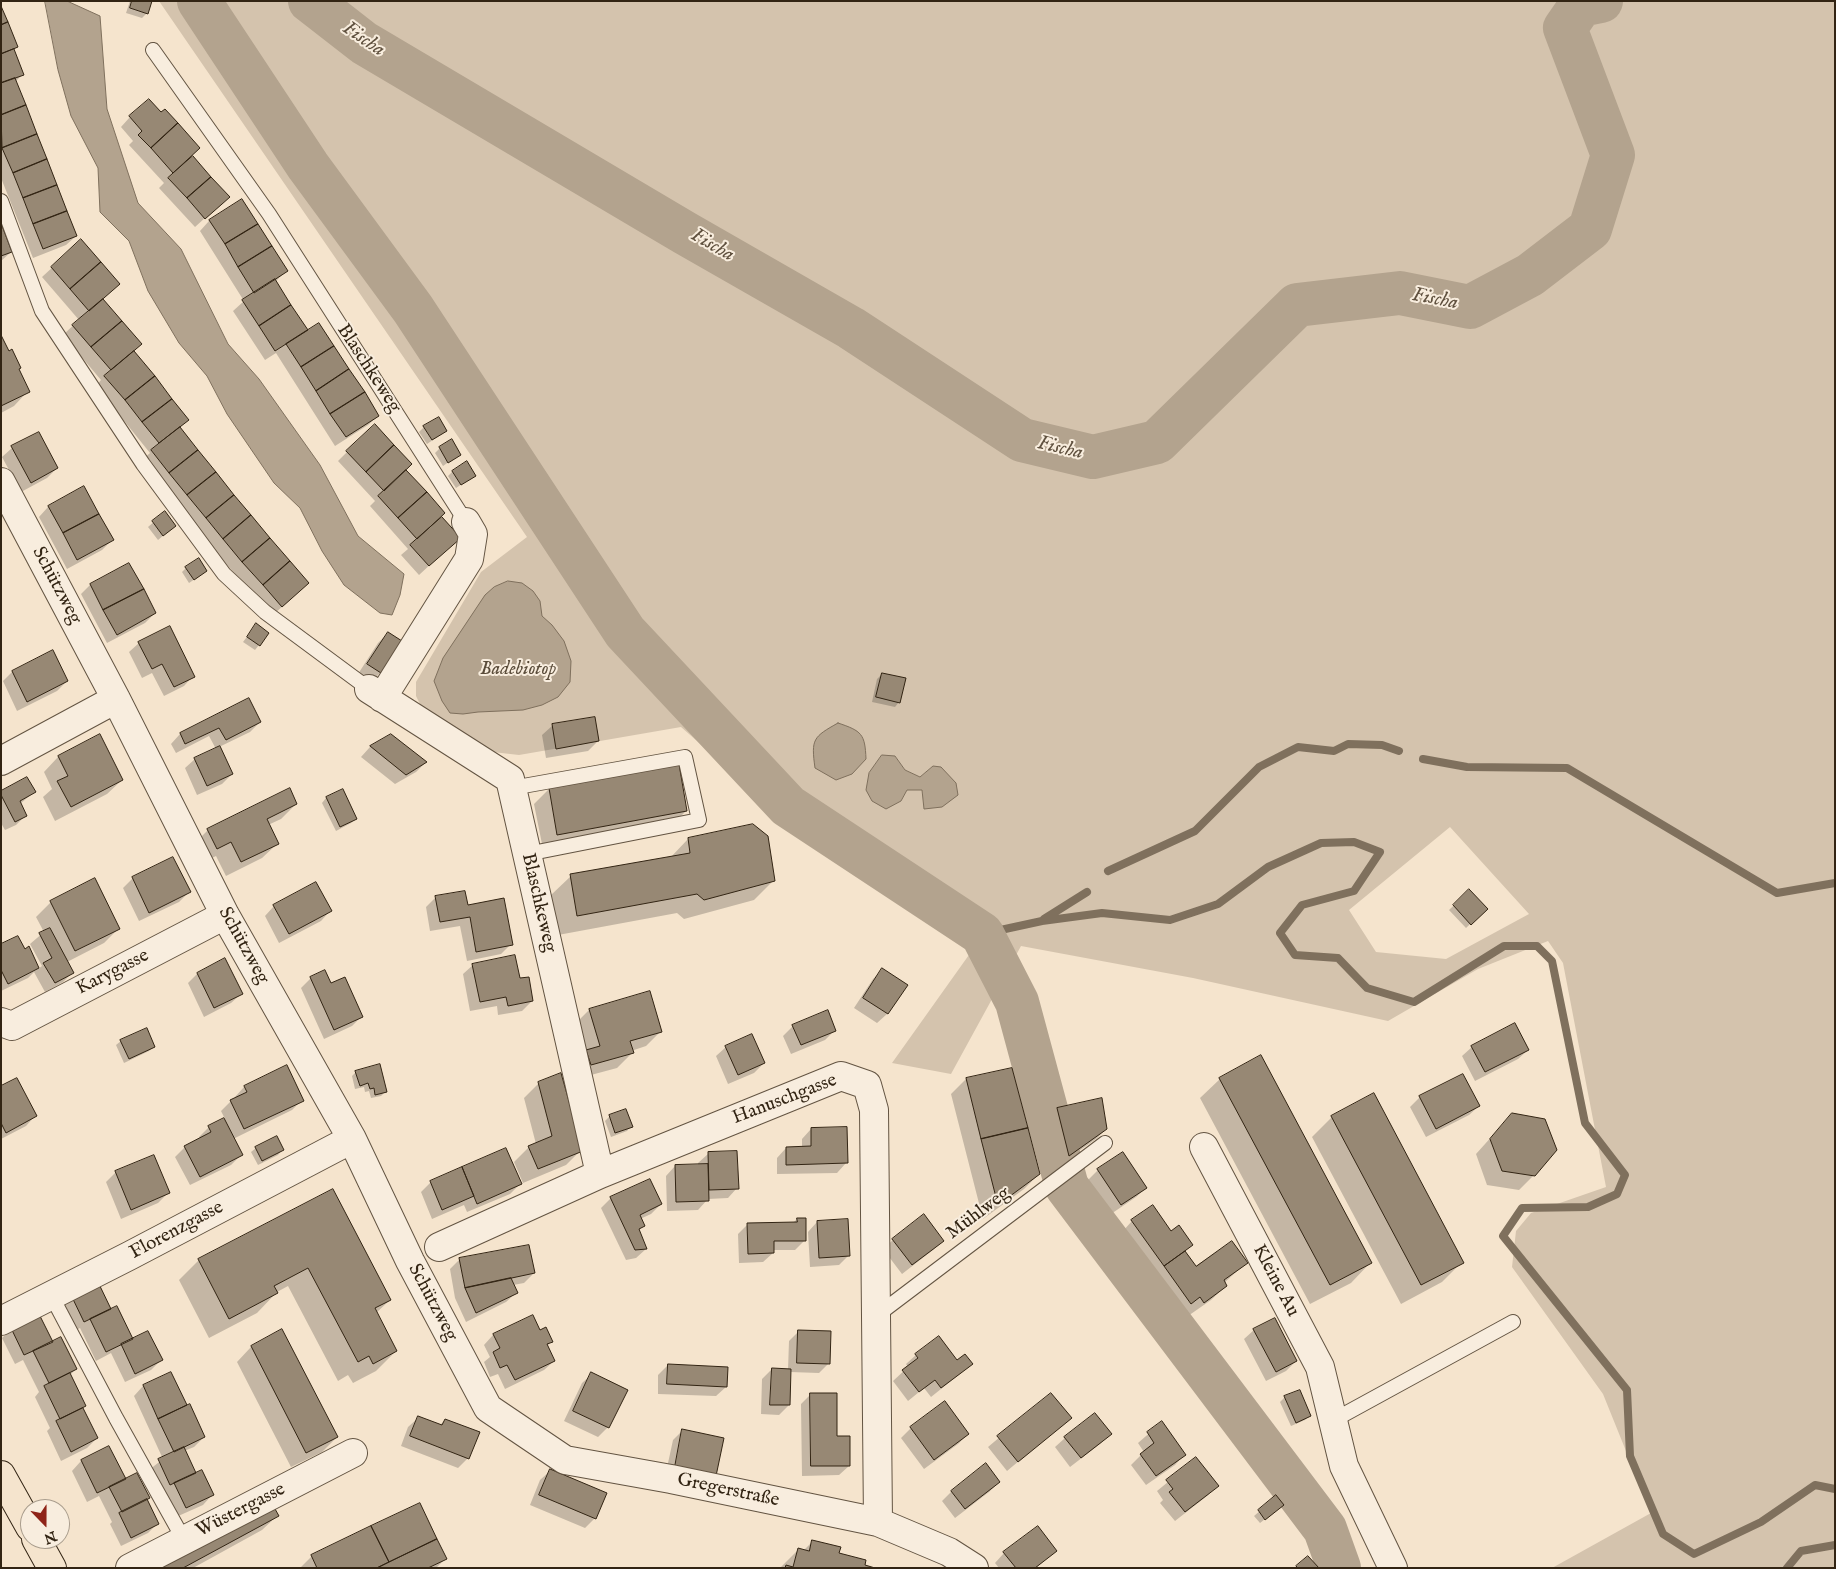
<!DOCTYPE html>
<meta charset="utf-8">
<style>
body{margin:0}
#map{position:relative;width:1836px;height:1569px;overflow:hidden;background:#f5e4cd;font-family:"IM FELL English",serif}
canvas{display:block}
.frame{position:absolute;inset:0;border:2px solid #322413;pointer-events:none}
.north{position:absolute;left:20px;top:1499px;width:50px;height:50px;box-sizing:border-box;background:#f8edde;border:1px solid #a99d8d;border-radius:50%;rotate:158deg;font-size:14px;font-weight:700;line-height:20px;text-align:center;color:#322413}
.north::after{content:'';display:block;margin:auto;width:18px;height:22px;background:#8f2418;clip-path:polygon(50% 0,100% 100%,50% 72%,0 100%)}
</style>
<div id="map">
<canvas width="1836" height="1569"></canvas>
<div class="frame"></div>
<div class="north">N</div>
</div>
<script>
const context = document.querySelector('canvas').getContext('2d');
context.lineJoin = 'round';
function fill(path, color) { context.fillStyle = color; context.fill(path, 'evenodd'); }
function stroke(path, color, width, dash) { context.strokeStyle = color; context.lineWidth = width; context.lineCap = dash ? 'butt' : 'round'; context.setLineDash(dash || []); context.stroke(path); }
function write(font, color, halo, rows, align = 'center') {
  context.font = font + ' "IM FELL English",serif'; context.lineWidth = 4; context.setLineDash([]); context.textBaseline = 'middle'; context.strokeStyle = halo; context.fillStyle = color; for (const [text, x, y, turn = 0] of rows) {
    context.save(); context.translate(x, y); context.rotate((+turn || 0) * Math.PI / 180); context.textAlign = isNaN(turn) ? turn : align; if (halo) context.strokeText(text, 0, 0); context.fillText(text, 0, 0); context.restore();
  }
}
fill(new Path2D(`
 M159,1H1835V1568H1552L1651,1513L1603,1394L1512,1267L1516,1231L1531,1213L1606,1187L1563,963L1548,941L1478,969L1388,1021L1193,978L1021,946L951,1074L892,1063L976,945L769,804L681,727L519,755L484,751L422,708L416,696V682L481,572L527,537ZM895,756L905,770L920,777L933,766L925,808L922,790H907L901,801ZM1450,827L1529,914L1446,959L1376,952L1349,910Z`), '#d4c3ad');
const water = new Path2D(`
 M45,1H67L100,16L107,109L138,203L181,249L228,344L259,379L320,465L358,536L404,574L400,595L392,615L380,613L344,585L322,551L300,508L274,483L227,414L207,376L179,343L148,291L129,241L100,212L98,168L71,116L58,70Z
 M508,581L522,583L533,591L540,601L542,616L552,625L564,641L571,661L570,682L558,697L542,705L523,710L478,712L463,714L450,713L442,701L434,681L443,658L485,595L494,587Z
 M838,723C862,731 865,734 866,759L852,774L836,780L815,768C811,739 813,737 838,723Z
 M882,755L895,756L905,770L920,777L933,766L941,767L956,783L958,795L942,807L924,809L922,790H907L901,801L886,809L872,801L866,790L869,773Z`);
fill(water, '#b3a38e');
stroke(water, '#7f705d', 1);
fill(new Path2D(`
 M130,1H150L146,14L142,18L126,13Z
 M1,9L17,47L13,50L23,74L15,82L76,236L66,245L33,258L1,178Z
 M130,117L191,156L228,197L195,227L159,188L164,183L129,145L133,141L121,127Z
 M241,201L286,271L275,282L307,332L378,416L368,425L335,446L276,353L265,360L233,311L244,301L200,231L209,221Z
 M1,227L11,252L1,261Z
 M81,241L102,299L140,344L133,352L188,420L179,428L298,592L272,616L213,549L142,460L150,453L96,386L101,380L63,335L79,320L42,277Z
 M1,338L28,391L14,406L1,413Z
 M424,427L446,431L427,444L419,432Z
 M38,433L57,468L47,478L21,492L2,457L12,448Z
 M440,448L460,454L443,466L435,453Z
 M347,452L405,470L443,513L440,517L459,538L419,575L401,555L408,549L370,506L375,501L338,461Z
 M453,471L474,476L456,488L448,476Z
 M84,488L112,540L102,550L67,569L39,517L48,507Z
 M164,513L170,530L158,540L148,527Z
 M186,568L201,575L189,583L182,572Z
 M90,585L155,613L145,623L107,643L81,594Z
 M252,630L259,645L255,650L243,642Z
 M388,633L400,641L380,673L371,682L358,674L378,643Z
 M139,643L193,676L184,686L164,696L152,673L142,678L129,652Z
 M52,652L67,681L57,691L17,711L3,681L12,672Z
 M882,674L899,702L895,707L872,702L877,679Z
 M249,700L260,722L250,732L219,747L232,774L222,784L197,795L185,768L195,759L216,749L209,736L176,753L171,744L180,734Z
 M594,718L598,741L588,751L546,758L542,735L552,726Z
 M391,735L426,762L416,772L395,784L361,757L370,747Z
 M99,736L122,780L107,794L55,821L43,797L52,789L44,772L58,757Z
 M549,789L686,811L671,826L543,849L534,804Z
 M342,791L356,819L351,823L336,831L322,803L326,798Z
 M1,792H34L20,804L26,815L16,825L5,830L1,823Z
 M296,804L281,819L268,825L277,844L262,858L226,876L216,856L202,863L193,845L208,830Z
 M688,839L774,880L754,900L684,919L677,913L558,935L551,895L571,876L670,858Z
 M133,878L189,892L179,902L139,921L123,888Z
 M1469,891L1486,909L1466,928L1449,910Z
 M464,892L467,906L511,944L501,954L467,961L460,926L430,931L426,907L435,898Z
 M51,902L119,928L104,943L67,962L73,972L63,982L45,992L34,972L28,978L1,991V945L24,950L28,948L38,969L42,966L30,944L44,932L36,917Z
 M274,906L330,911L321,921L279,943L265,916Z
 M225,960L241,994L231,1003L204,1017L188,983L197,974Z
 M473,965L519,980L532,1001L522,1011L498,1015L497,1006L470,1011L463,974Z
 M883,969L906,985L887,1014L877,1023L854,1008L873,979Z
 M325,972L330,984L362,1016L352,1026L324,1039L301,988L310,979Z
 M589,1010L661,1031L646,1046L631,1051L632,1053L617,1068L576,1079L574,1025Z
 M793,1026L835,1030L825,1040L791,1054L783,1036Z
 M121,1041L154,1047L149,1051L124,1063L116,1045Z
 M726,1047L764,1063L754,1073L728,1084L716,1056Z
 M1472,1047L1528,1050L1518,1059L1475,1081L1462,1056Z
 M287,1067L302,1100L292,1110L233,1139L241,1155L231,1165L190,1185L175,1157L185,1147L200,1139L199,1137L209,1127L225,1119L221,1111L231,1101L235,1099V1097L244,1087Z
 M1011,1070L1039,1174L1024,1189L983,1219L951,1094L966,1079Z
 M356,1072L386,1091L381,1096L371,1098L369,1091L365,1092L364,1087L355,1089L352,1076Z
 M1220,1079L1370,1263L1351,1283L1310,1304L1200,1098Z
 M539,1083L581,1150L566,1165L523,1183L514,1162L529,1147L536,1144L524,1098Z
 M1,1088L35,1116L26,1126L1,1139Z
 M1420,1097L1479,1106L1469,1115L1426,1137L1410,1107Z
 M1057,1109L1106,1129L1096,1139L1060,1164L1048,1119Z
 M625,1111L631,1126L627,1131L611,1137L605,1121L609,1117Z
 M1512,1114L1534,1175L1519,1190L1487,1185L1476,1154Z
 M1332,1117L1462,1262L1442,1282L1401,1304L1312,1137Z
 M811,1129L846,1163L837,1173L777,1174V1158L786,1148H802V1139Z
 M256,1148L282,1150L278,1155L258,1165L251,1152Z
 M1123,1153L1146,1188L1136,1197L1111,1214L1088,1180L1098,1170Z
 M708,1154L737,1188L728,1198L708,1199L698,1210L667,1211L666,1176L675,1166L698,1165V1163Z
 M153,1157L168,1193L158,1203L121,1219L106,1182L116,1172Z
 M431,1182L520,1184L510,1194L467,1212L464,1205L432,1219L421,1192Z
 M332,1190L390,1300L376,1313L396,1351L376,1371L353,1383L348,1375L338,1381L288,1286L277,1292L257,1313L209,1338L179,1280L199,1260Z
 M611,1198L661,1204L651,1214L640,1219L643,1226L638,1231L646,1249L636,1258L626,1260L601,1208Z
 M797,1219L805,1240L795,1250H773V1253L763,1262L739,1263L738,1234L748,1224L793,1223Z
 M1132,1221L1171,1233L1192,1245L1184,1252L1195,1268L1246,1263L1224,1283L1226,1286L1211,1300L1188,1316L1185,1311L1175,1318L1150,1282L1158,1273L1153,1275L1123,1231Z
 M817,1222L849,1255L839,1265L810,1267L808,1232Z
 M893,1240L943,1241L933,1250L902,1274L883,1249Z
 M460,1259L534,1273L524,1283L513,1285L516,1293L506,1302L466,1322L455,1298L450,1269Z
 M72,1297L111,1311L132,1341L161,1360L151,1370L125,1382L111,1353L96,1361L80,1328L74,1331L62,1306Z
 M533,1316L540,1331L551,1342L547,1346L554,1361L544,1370L505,1389L498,1374L490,1377L484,1362L490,1357L484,1345L493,1335Z
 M12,1329L52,1343L76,1369L70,1375L85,1406L82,1408L97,1438L87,1448L61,1461L47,1431L50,1428L35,1397L39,1392L23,1360L15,1364L2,1338Z
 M1254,1330L1296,1361L1286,1371L1266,1381L1244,1339Z
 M282,1331L337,1437L322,1452L291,1467L237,1362L251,1347Z
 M799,1331L829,1363L819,1373L790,1372L789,1405L779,1415L761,1414L762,1379L772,1369L788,1370L789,1341Z
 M916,1355L957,1362L971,1364L961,1373L931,1397L924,1388L908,1401L893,1381L908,1367L906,1364Z
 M668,1365L726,1387L716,1396L658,1394V1375Z
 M171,1374L186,1407L204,1437L194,1447L184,1451L195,1475L212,1495L203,1505L176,1517L149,1470L163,1459L134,1396L143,1386Z
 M592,1374L608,1427L598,1437L564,1421L582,1383Z
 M811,1394L836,1437L849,1466L839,1475L802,1476L801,1404Z
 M1051,1394L1070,1418L1007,1471L988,1447Z
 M1285,1397L1310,1415L1305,1420L1291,1426L1280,1402Z
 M944,1403L968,1434L958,1444L924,1469L901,1438L911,1428Z
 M418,1418L439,1426L445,1420L468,1458L458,1468L401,1446L408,1427Z
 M1161,1423L1184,1455L1175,1465L1146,1485L1131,1465L1144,1452L1138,1443Z
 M683,1430L723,1439L665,1477L673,1440Z
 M1110,1434L1100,1444L1070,1467L1055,1447L1065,1438Z
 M109,1448L125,1481L146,1500L158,1523L148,1533L121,1546L110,1524L112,1522L99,1496L87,1502L72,1471L81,1461Z
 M1196,1459L1217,1486L1207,1496L1175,1521L1160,1503L1163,1500L1157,1491Z
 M550,1471L595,1518L585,1528L530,1505L540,1480Z
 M999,1482L989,1492L955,1518L942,1501L951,1492Z
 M1276,1497L1278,1509L1260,1523L1254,1516Z
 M419,1504L445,1559L436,1568H300L312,1556Z
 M277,1516L262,1530L193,1568H147Z
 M812,1542L863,1566L869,1568H780L798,1550L803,1551Z
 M1056,1550L1036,1568H999L995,1563L1004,1553Z`), '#0003');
stroke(new Path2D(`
 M1423,759L1467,767L1567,768L1777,893L1835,883
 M1108,871L1195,831L1259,767L1298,747L1334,751L1348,744L1382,745L1399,751
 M1044,919L1087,892
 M982,934L1042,921L1102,913L1170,920L1218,904L1268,867L1321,843L1354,842L1380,852L1354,891L1302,905L1280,933L1295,955L1338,958L1367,988L1414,1002L1504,946H1537L1552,961L1585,1123L1625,1175L1617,1194L1588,1207L1522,1208L1503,1236L1627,1390L1630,1456L1663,1534L1694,1554L1761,1522L1815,1485L1835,1489
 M1787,1568L1801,1551L1835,1545`), '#7f705d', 8);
stroke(new Path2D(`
 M199,1L308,166L413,309L625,632L788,806L982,934L1017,1002L1067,1187L1325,1529L1339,1568
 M310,1L364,43L685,233L851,328L1022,440L1093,457L1157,442L1297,305L1400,293L1470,307L1530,275L1590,229L1613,155L1565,28L1581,5L1601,1`), '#b3a38e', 44);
const building = new Path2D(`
 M132,1H152L148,14L130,8Z
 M1,6L8,22L1,25Z
 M8,22L18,47L1,54V25Z
 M14,49L24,75L1,83V54Z
 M15,78L26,105L1,115V83Z
 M149,99L161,112L165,109L178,123L151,148L138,135L142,131L129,116Z
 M26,105L37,134L2,148L1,115Z
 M178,123L200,148L173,173L151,148Z
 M37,134L47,159L13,173L2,148Z
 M193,156L211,177L187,198L168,178Z
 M47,159L57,185L23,198L13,173Z
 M211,177L230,197L205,219L187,198Z
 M57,185L67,211L33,224L23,198Z
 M242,199L258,224L225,244L209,220Z
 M67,211L77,236L43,249L33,224Z
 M1,223L12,252L1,256Z
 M258,224L272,246L238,267L225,244Z
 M81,239L101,262L70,289L51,267Z
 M272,246L288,271L254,293L238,267Z
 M101,262L120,284L89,311L70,289Z
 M275,279L291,305L259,326L242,300Z
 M103,299L122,321L91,347L72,325Z
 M291,305L308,330L275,351L259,326Z
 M122,321L142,344L111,370L91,347Z
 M319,323L334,346L301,367L286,344Z
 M1,335L9,351L12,349L21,368L19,369L30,392L1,406Z
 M334,346L349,369L316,391L301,367Z
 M134,351L155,376L125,400L104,376Z
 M349,369L365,392L330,414L316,391Z
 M155,376L172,399L142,422L125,400Z
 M365,392L379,416L346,437L330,414Z
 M172,399L189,420L159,443L142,422Z
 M439,417L447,431L432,440L423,426Z
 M375,424L394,445L366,472L346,451Z
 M180,427L198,450L169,473L151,450Z
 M39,432L58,468L31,483L11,446Z
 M452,439L461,455L448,463L439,447Z
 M394,445L412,464L384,491L366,472Z
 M198,450L216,472L187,495L169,473Z
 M467,461L476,476L461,485L452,471Z
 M406,470L427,492L398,518L378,496Z
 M216,472L234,495L206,518L187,495Z
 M84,486L99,514L63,533L48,506Z
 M427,492L445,513L417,539L398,518Z
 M234,495L251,515L223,539L206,518Z
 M165,511L176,526L163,536L152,521Z
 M99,514L114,540L77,560L63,533Z
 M251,515L270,538L242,562L223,539Z
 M442,517L461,538L429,566L410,545Z
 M270,538L290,561L263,585L242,562Z
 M199,558L207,571L194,580L185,567Z
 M290,561L309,583L282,607L263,585Z
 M129,563L144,589L103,610L90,584Z
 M144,589L156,613L117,635L103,610Z
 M256,623L269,633L260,646L247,637Z
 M170,626L195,677L174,687L162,664L152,669L138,642Z
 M388,632L402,641L381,673L367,664Z
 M53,650L68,681L27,702L12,671Z
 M882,673L906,678L900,703L876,697Z
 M249,698L261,722L226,740L219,728L185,744L180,733Z
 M595,717L599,741L556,749L552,724Z
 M100,734L123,780L71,807L57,781L68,776L58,756Z
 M391,734L427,762L406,775L370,746Z
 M220,746L233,774L207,786L194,758Z
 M679,764L687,811L557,835L549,788Z
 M27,777L36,792L20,801L27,816L15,822L1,795V791Z
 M290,788L297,804L267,819L279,844L241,862L231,842L217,849L207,829Z
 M343,789L357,819L340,827L326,797Z
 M753,824L768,836L775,881L704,900L697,894L577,916L570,874L690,853L688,838Z
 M173,857L191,892L149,913L132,877Z
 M95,878L120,929L75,951L50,901Z
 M316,882L332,911L289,934L273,905Z
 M1469,889L1488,909L1471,925L1453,905Z
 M465,891L468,905L504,898L513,945L476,952L470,917L440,922L435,896Z
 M50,928L74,973L55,983L43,963L52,958L39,933Z
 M18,936L25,949L29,946L39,968L8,984L1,970V944Z
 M515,955L520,978L529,977L533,1001L508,1006L506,997L480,1002L472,964Z
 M225,958L243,994L214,1008L197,973Z
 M882,968L908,985L888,1014L863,998Z
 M325,970L331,983L345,977L363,1017L334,1030L310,977Z
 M650,991L662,1032L630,1041L634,1053L591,1065L586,1050L600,1046L589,1009Z
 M828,1010L836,1031L801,1045L792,1025Z
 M1515,1023L1529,1050L1485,1072L1471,1046Z
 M147,1028L155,1047L129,1059L120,1040Z
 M752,1034L765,1063L738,1075L725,1046Z
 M1261,1055L1372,1263L1330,1285L1219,1078Z
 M380,1064L387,1092L375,1095L374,1088L370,1089L368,1083L360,1086L355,1071Z
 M287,1065L304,1101L244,1129L230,1100L247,1092L244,1086Z
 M1012,1068L1028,1128L981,1139L966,1078Z
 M561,1073L583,1151L538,1169L528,1146L552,1136L538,1082Z
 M1463,1074L1480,1106L1436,1129L1419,1096Z
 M17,1078L37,1116L6,1133L1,1123V1086Z
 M1374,1093L1464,1263L1421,1285L1331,1116Z
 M1102,1098L1107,1129L1069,1156L1057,1108Z
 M626,1109L633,1127L615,1133L609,1115Z
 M1512,1113L1545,1119L1557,1150L1535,1176L1502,1171L1490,1139Z
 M224,1118L243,1155L200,1177L184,1146L211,1132L208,1126Z
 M847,1127L848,1163L786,1165V1147L811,1146V1128Z
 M1028,1128L1040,1174L998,1205L981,1139Z
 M277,1136L284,1150L262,1161L255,1147Z
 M506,1148L522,1184L477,1204L462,1167Z
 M737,1151L739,1189L709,1190L708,1152Z
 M1123,1152L1147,1188L1121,1205L1097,1169Z
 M154,1155L170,1193L131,1210L115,1171Z
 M708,1164L709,1201L676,1202L675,1165Z
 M462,1167L474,1196L442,1210L430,1181Z
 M650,1179L662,1204L640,1215L645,1226L639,1229L647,1249L635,1250L610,1197Z
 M333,1189L391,1300L375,1308L397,1351L373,1364L369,1356L358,1362L308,1268L274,1286L278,1293L229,1319L198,1259Z
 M1153,1205L1171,1231L1179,1225L1193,1245L1164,1266L1131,1220Z
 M924,1214L944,1241L912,1265L892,1239Z
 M797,1218H806V1241H774V1253L748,1254L747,1223L797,1222Z
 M848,1219L850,1256L819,1258L817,1221Z
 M1232,1241L1248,1263L1224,1280L1227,1286L1204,1303L1200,1297L1191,1304L1164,1266L1185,1251L1196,1266Z
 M529,1245L535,1273L465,1288L459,1258Z
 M511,1278L518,1293L476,1313L465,1288Z
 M98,1282L111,1309L84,1322L71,1295Z
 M117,1306L133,1339L106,1352L90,1319Z
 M39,1314L53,1342L24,1355L11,1328Z
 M533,1315L540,1330L546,1327L553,1342L547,1344L555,1361L515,1380L507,1365L500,1368L493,1352L500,1348L493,1334Z
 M1275,1318L1297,1361L1276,1372L1253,1329Z
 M282,1329L338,1437L306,1453L251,1346Z
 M798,1330L831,1331L830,1364L797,1363Z
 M148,1331L163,1360L135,1374L121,1344Z
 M939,1336L957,1360L965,1354L973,1364L941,1388L935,1380L919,1392L902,1370L918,1358L915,1354Z
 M61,1337L77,1369L49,1383L33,1351Z
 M668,1364L728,1367L727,1387L667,1384Z
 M772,1368L791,1369L790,1405H770Z
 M171,1372L187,1405L158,1419L143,1385Z
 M591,1372L628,1390L609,1428L573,1411Z
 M70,1373L86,1406L60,1419L44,1386Z
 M1300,1390L1311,1416L1296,1423L1284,1396Z
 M810,1393H837V1436H850V1466H811Z
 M1051,1393L1072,1418L1018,1462L997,1436Z
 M945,1401L969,1434L934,1460L910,1427Z
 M190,1404L205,1437L174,1452L158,1419Z
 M83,1408L98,1438L71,1452L56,1421Z
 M1095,1413L1112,1434L1081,1458L1064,1437Z
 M418,1416L442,1425L445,1419L480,1432L469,1459L410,1436Z
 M1162,1421L1186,1455L1156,1476L1140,1454L1154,1443L1147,1432Z
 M682,1429L724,1438L716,1476L675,1467Z
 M109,1446L126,1479L97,1493L81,1460Z
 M184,1447L196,1473L170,1485L158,1459Z
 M1196,1457L1219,1486L1185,1512L1169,1492L1173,1489L1166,1480Z
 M986,1463L1000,1482L965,1509L951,1491Z
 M550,1469L607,1493L596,1519L539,1495Z
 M202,1470L214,1495L186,1508L174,1483Z
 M137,1473L150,1498L122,1512L109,1487Z
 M1276,1495L1284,1505L1265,1520L1258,1510Z
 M147,1499L159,1524L131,1538L119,1513Z
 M270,1500L279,1516L183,1568H145Z
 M420,1503L437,1539L389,1562L371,1526Z
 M371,1526L389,1562L377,1568H317L311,1555Z
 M1038,1526L1057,1551L1035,1568H1016L1003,1552Z
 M437,1539L447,1559L428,1568H377Z
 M812,1540L841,1547L839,1553L866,1560L865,1565L875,1568H785L786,1565L793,1567L798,1548L809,1551Z
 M1308,1556L1319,1568H1298L1296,1566Z`);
fill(building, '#978874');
stroke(building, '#322413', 1);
const service = new Path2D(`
 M153,50L269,214L466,522
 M1,201L42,311L143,464L224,574L265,612L369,689
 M512,788L685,757L699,820L527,854
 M51,1295L116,1418L184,1540
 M876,1316L1105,1143
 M1332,1421L1513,1322`);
const minor = new Path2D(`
 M1,482L116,699L225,915L352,1139L410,1261L488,1408L565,1460L671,1479L878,1522L949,1552L974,1568
 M369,689L510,779L600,1174
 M382,698L469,559L473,534L466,522
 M1,761L116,699
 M1,1022L12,1026L225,915
 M1204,1147L1320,1367L1344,1466L1393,1568
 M439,1247L600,1174L841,1076L867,1085L874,1110L878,1522
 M1,1321L129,1256L352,1139
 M130,1568L353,1453`);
const primary = new Path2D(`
 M1,1475L30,1527
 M36,1539L52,1568`);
stroke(service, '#635442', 16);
stroke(minor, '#635442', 30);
stroke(primary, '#322413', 30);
stroke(service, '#f8edde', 14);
stroke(minor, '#f8edde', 28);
stroke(primary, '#f5e4cd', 28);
write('19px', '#322413', '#f8edde', [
 ["Blaschkeweg",368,369,57],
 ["Schützweg",56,586,62],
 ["Blaschkeweg",538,903,77],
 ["Schützweg",243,946,61],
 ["Karygasse",113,973,-27],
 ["Hanuschgasse",785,1100,-21],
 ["Mühlweg",979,1214,-37],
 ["Florenzgasse",177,1231,-28],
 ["Kleine Au",1275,1281,62],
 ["Schützweg",432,1303,62],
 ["Gregerstraße",728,1491,12],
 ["Wüstergasse",241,1511,-27]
]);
write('italic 19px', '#5a4c3a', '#f8edde', [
 ["Badebiotop",518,670]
]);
write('italic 20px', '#5f503e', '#f8edde', [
 ["Fischa",363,40,34],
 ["Fischa",712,246,30],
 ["Fischa",1435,300,11],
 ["Fischa",1060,449,13]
]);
</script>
